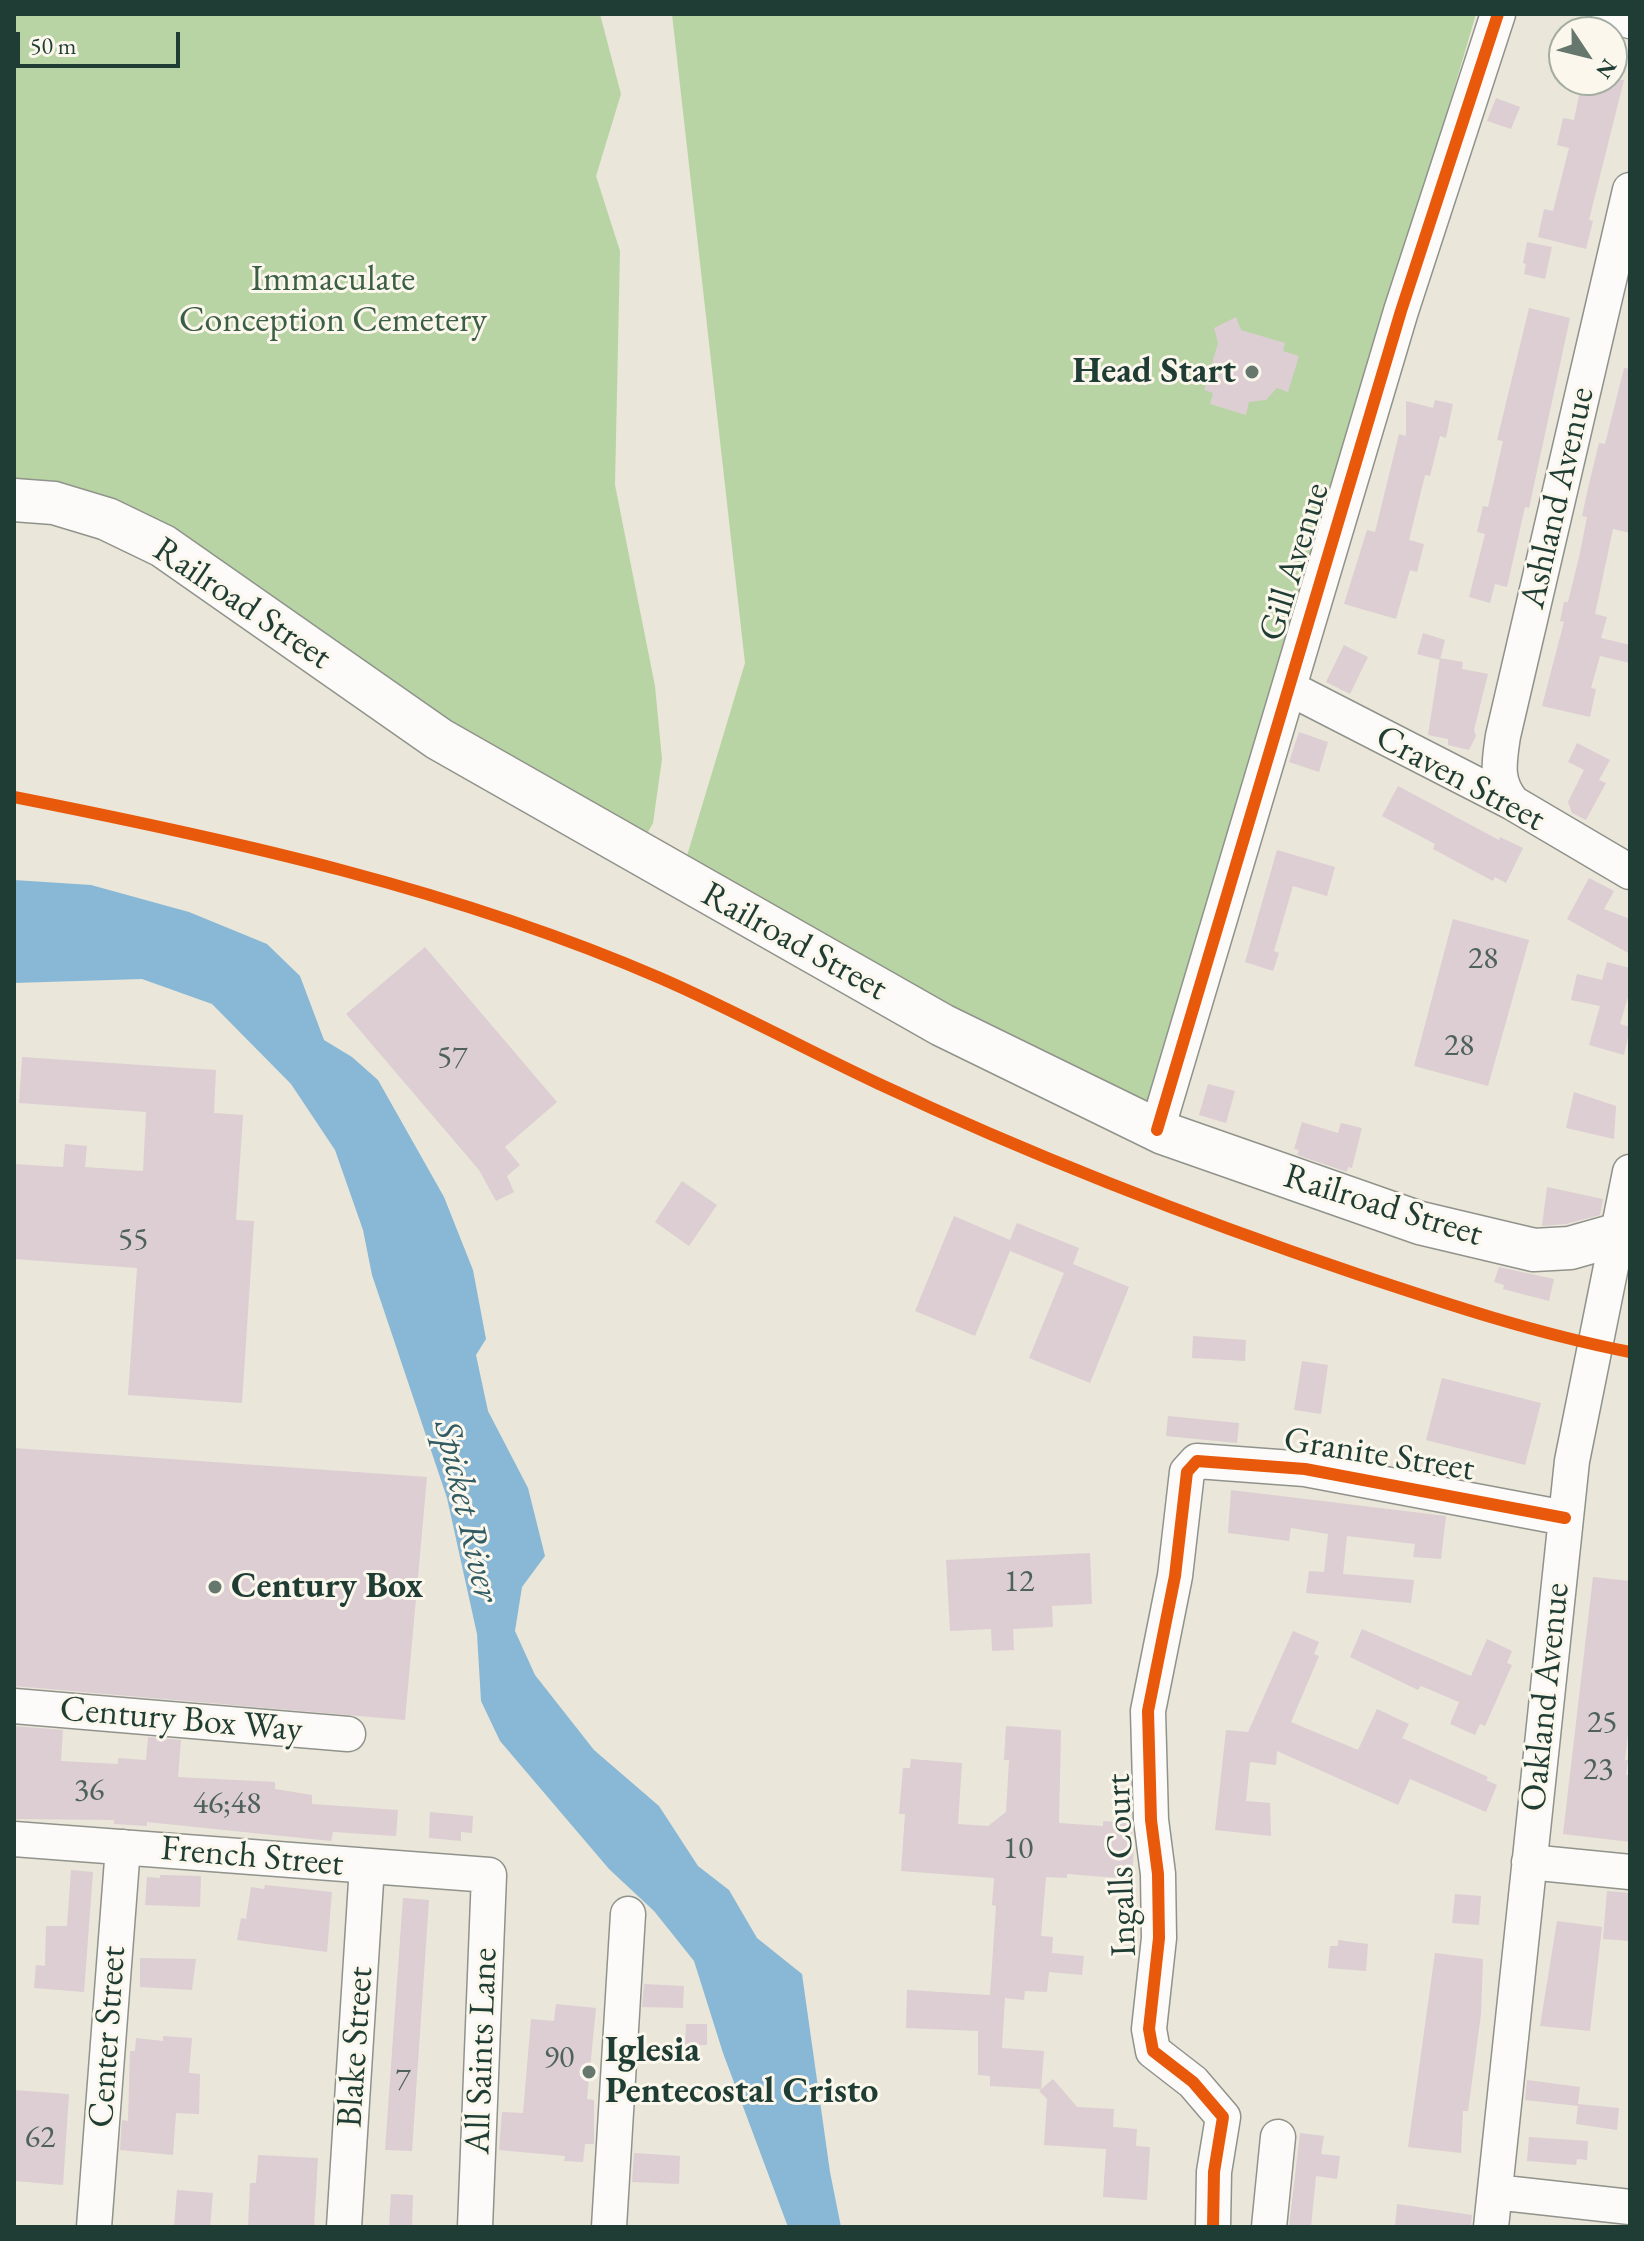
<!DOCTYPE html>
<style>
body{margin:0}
#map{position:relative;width:1644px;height:2241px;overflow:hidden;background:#eae6d9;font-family:"EB Garamond",serif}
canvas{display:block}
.frame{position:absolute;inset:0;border:16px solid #1f3d34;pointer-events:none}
.north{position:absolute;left:1548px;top:16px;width:80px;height:80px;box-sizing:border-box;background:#fbf7ec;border:2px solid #a3ada2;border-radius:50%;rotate:125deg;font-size:22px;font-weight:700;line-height:32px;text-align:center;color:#1f3d34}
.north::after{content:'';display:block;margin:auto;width:28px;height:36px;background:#66786e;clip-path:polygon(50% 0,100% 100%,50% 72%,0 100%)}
.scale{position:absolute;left:16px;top:32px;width:164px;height:36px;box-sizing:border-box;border:4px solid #1f3d34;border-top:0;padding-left:10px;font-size:24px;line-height:28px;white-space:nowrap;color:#1f3d34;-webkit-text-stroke:6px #fbf7ec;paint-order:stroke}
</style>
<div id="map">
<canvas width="1644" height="2241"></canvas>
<div class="frame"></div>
<div class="north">N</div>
<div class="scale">50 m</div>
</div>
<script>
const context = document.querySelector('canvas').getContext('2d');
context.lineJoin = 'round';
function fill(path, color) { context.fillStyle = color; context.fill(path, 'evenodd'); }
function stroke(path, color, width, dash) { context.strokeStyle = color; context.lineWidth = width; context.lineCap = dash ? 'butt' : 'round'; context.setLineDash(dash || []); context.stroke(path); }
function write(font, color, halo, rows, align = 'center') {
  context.font = font + ' "EB Garamond",serif'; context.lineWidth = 6; context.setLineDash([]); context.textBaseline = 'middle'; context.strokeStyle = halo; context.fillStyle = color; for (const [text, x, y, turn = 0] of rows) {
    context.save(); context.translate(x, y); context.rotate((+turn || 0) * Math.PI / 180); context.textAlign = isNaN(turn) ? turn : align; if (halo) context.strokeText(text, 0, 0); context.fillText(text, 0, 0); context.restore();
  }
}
fill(new Path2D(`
 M14,14H600L621,94L596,176L620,251L615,485L655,686L662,759L653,823L642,843L434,722L138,514L14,487Z
 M672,14H1476L1153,1111L970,1023L686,859L745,663Z`), '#b8d4a4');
fill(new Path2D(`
 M14,880L91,885L189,912L267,944L300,976L324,1040L352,1057L378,1080L444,1197L473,1270L486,1339L476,1355L488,1411L528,1488L545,1556L522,1587L515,1631L535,1675L594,1750L659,1806L698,1866L729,1890L757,1938L802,1974L830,2172L841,2227H788L723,2053L694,1961L654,1911L609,1869L500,1741L481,1701L477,1634L447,1498L372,1275L363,1230L335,1150L291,1084L212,1004L142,979L14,983Z`), '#88b8d6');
fill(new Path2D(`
 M1582,80H1624L1589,220L1593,221L1586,249L1538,237L1544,209L1553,211L1569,148L1557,145L1563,118L1574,120Z
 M1496,98L1520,107L1511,129L1487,121Z
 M1527,242L1552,247L1545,279L1524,274L1526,264L1523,263Z
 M1529,308L1570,318L1529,508L1525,507L1507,587L1495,584L1490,603L1469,597L1485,534L1477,532L1483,506L1488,507L1503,441L1497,440Z
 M1236,317L1241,330L1285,343L1283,351L1299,356L1288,392L1277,388L1266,400L1249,402L1246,415L1210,404L1213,393L1204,390L1218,343L1214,328Z
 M1624,368L1630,369V533L1613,529L1595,614L1607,617L1601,638L1630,645V663L1600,656L1591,688L1596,689L1590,717L1542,706L1564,622L1560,621L1564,602H1568L1580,553L1587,517L1582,516L1588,488L1599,443L1605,444Z
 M1435,400L1453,404L1446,438L1440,436L1430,476L1425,475L1409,540L1424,544L1417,572L1410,570L1396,619L1344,604L1367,530L1375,532L1399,434L1406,436V401L1433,408Z
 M1423,633L1445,640L1440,660L1417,654Z
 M1344,645L1368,657L1350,694L1326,682Z
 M1440,658L1463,662L1462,669L1488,674L1474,730L1476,736L1469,750L1448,745V739L1428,735Z
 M1299,732L1328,742L1319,772L1289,762Z
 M1577,743L1610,760L1599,780L1606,783L1586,820L1572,813L1568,802L1584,770L1568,762Z
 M1398,786L1499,840L1500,837L1523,848L1506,883L1495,877L1493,881L1433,849L1435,844L1382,816Z
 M1277,850L1335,867L1327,896L1293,886L1274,951L1279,953L1273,971L1245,962Z
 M1589,878L1614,891L1604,909L1630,919V954L1567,919Z
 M1453,919L1529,940L1488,1086L1414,1066Z
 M425,947L557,1102L505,1147L520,1165L507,1176L514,1192L496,1201L479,1170L346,1014Z
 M1607,962L1630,968V990L1620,1024L1630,1027L1624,1055L1589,1045L1600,1006L1571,1000L1577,974L1602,980Z
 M22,1057L216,1070L214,1113L243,1115L236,1220L254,1221L242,1403L128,1395L137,1268L14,1259V1164L63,1167L65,1144L87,1146L85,1167L143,1171L146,1112L19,1103Z
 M1208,1084L1235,1091L1226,1123L1199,1115Z
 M1574,1092L1616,1106L1614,1139L1566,1128Z
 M1302,1122L1338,1133L1341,1123L1362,1128L1352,1168L1348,1167L1347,1172L1297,1155L1299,1150L1294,1149Z
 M682,1181L717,1205L689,1246L655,1222Z
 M1547,1187L1603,1199L1600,1215L1566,1224L1542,1226Z
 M954,1216L1010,1240L1017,1223L1079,1248L1073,1264L1129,1287L1090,1383L1029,1358L1064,1273L1010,1251L975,1336L915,1311Z
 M1499,1267L1554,1279L1549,1301L1503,1289L1504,1285L1494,1282Z
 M1193,1336L1246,1340L1245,1361L1192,1358Z
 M1302,1361L1328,1365L1321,1414L1294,1410Z
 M1442,1378L1541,1403L1525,1465L1426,1440Z
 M1168,1416L1239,1423L1237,1443L1166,1436Z
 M14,1448L427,1477L405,1720L14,1686Z
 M1231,1490L1446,1516L1441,1559L1413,1557L1415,1544L1347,1536L1343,1574L1414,1580L1411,1603L1306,1593L1309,1571L1324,1572L1328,1534L1291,1528L1289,1541L1228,1533Z
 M1090,1553L1092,1604L1052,1606L1053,1627L1013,1629L1014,1650L992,1651L991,1629L950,1631L946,1560Z
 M1593,1577L1630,1581V1717L1625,1760H1628L1626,1775H1630V1842L1563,1834Z
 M1362,1629L1471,1676L1487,1639L1512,1651L1507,1663L1512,1665L1485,1726L1480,1724L1475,1735L1450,1724L1459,1702L1421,1686L1418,1690L1350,1657Z
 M1293,1631L1319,1642L1314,1654L1319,1656L1291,1722L1358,1750L1377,1709L1409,1724L1402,1738L1488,1777L1486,1780L1497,1785L1486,1812L1410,1779L1398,1805L1277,1751L1276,1765L1250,1762L1246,1801L1270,1803L1271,1836L1215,1830L1226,1730L1248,1732Z
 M14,1726L63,1730L61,1761L118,1764V1758L146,1760L148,1737L181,1740L178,1777L275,1782V1789L312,1795V1804L398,1810L396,1836L333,1832L331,1841L147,1822V1826L114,1824V1820L14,1819Z
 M1006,1726L1061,1730L1059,1823L1103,1826V1821L1131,1823L1134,1846L1132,1879L1067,1874V1878L1046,1877L1041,1936L1053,1937L1052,1953L1084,1956L1082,1975L1049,1972L1047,1992L1025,1991L1024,2000L1005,1998L1002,2048L1044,2051L1041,2089L990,2086V2076L978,2075V2031L906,2028L907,1990L990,1995L996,1906L992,1905L994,1878L901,1871L905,1814H899L903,1768H910L911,1759L962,1763L958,1824L988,1826L1006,1812L1009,1760H1004Z
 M430,1812L473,1816L472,1833L461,1832V1841L429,1838Z
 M71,1870L93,1872L84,1992L34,1988L36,1965L45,1966L46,1926H67Z
 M160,1875L201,1876L200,1907L145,1905L147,1877L160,1878Z
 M265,1885L332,1892L327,1952L237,1940L241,1918L246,1919L251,1887L264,1889Z
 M1607,1891L1630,1893V1941L1603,1939Z
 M1455,1894L1481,1896L1479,1925L1452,1923Z
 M403,1898L429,1900L412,2151L385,2150Z
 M1557,1921L1602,1927L1590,2031L1540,2026Z
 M1338,1940L1368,1944L1366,1971L1328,1968L1330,1946H1338Z
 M1435,1953L1483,1959L1481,2014L1468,2111H1463L1461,2153L1408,2147Z
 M140,1958L196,1959L192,1990L140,1987Z
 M644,1984L684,1986L683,2008L642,2007Z
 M556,2004L596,2008L587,2099L594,2100V2144H585L583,2162L564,2161L565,2156L499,2150L502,2112L523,2113L531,2019L554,2021Z
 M686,2024H707V2045H685Z
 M163,2036L192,2038L189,2073L200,2074L199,2114L176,2113L173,2155L120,2150L122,2120L128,2121L130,2051H135L136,2038L163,2041Z
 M1053,2079L1077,2107L1114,2109L1113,2127L1137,2129L1136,2146L1150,2147L1147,2200L1103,2197L1106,2149L1044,2145L1047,2099L1039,2091Z
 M1527,2080L1580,2087L1578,2104L1619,2108L1617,2130L1576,2124L1578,2106L1525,2100Z
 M14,2090L69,2094L63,2185L14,2181Z
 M1300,2133L1324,2136L1321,2154L1340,2156L1337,2179L1316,2176L1311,2227H1289Z
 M1529,2137L1588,2141L1587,2160L1577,2159L1576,2165L1527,2161Z
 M634,2153L680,2156L679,2184L632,2182Z
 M258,2155L318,2158L314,2227H248L250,2183H256Z
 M177,2190L213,2193L210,2227H174Z
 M391,2194L413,2195L412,2227H389Z
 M1397,2204L1472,2215L1471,2227H1395Z`), '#dcced3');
const minor = new Path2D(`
 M1609,14L1630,21
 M1289,688L1513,803L1630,872
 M1513,803C1495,782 1499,763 1503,736L1630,190
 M1157,1130L1401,311L1498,14
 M14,1706L348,1734
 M14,1839L489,1875L475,2227
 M1529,1862L1630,1872
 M1495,2192L1630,2207
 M94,2227L123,1847
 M344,2227L367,1866
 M609,2227L628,1914
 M1213,2227L1214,2172L1223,2117L1193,2082L1153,2051L1149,2029L1159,1938L1158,1874L1151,1820L1148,1711L1175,1576L1187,1472L1197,1461L1305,1469L1565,1518
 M1269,2227L1278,2137
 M1491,2227L1572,1461L1630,1172`);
const major = new Path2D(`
 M14,500L54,503L107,519L163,546L439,739L942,1025L1163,1133L1420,1223L1534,1250L1570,1248L1630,1231`);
stroke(minor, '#90938b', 37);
stroke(major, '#90938b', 45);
stroke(minor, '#fcfbf9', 34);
stroke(major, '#fcfbf9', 42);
stroke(new Path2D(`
 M14,797C232,840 455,889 660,978C734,1010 804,1049 877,1083C1033,1156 1194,1219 1357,1274C1447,1304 1537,1334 1630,1352
 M1157,1130L1401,311L1498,14
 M1213,2227L1214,2172L1223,2117L1193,2082L1153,2051L1149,2029L1159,1938L1158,1874L1151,1820L1148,1711L1175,1576L1187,1472L1197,1461L1305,1469L1565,1518`), '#e8590c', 12);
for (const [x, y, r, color] of [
 [1252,372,8,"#66786e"],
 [215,1587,8,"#66786e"],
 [589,2072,8,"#66786e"]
]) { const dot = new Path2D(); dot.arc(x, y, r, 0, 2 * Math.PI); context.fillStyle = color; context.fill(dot); stroke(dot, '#fbf7ec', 3); }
write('32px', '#4e615c', null, [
 ["28",1483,959],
 ["28",1459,1046],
 ["57",452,1058],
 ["55",133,1240],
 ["12",1019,1582],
 ["25",1602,1723],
 ["23",1598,1770],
 ["36",89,1791],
 ["46;48",227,1804],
 ["10",1018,1849],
 ["90",559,2058],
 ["7",403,2080],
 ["62",40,2138]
]);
write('36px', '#3b5f45', '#fbf7ec', [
 ["Immaculate",333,280],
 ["Conception Cemetery",333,321]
]);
write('bold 36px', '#1f3d34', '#fbf7ec', [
 ["Head Start",1236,372,"right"],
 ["Century Box",231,1587],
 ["Iglesia",605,2051],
 ["Pentecostal Cristo",605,2092]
], 'left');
write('36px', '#1f3d34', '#fbf7ec', [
 ["Ashland Avenue",1558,498,-77],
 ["Gill Avenue",1295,562,-73],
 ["Railroad Street",242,604,34],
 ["Craven Street",1460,779,28],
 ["Railroad Street",794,942,29],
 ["Railroad Street",1383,1206,17],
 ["Granite Street",1379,1455,9],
 ["Oakland Avenue",1546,1697,-84],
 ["Century Box Way",181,1720,5],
 ["French Street",252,1857,5],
 ["Ingalls Court",1122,1865,-92],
 ["Center Street",108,2037,-86],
 ["Blake Street",356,2047,-86],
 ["All Saints Lane",482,2051,-88]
]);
write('italic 38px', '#325c64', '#fbf7ec', [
 ["Spicket River",466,1511,77]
]);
</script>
